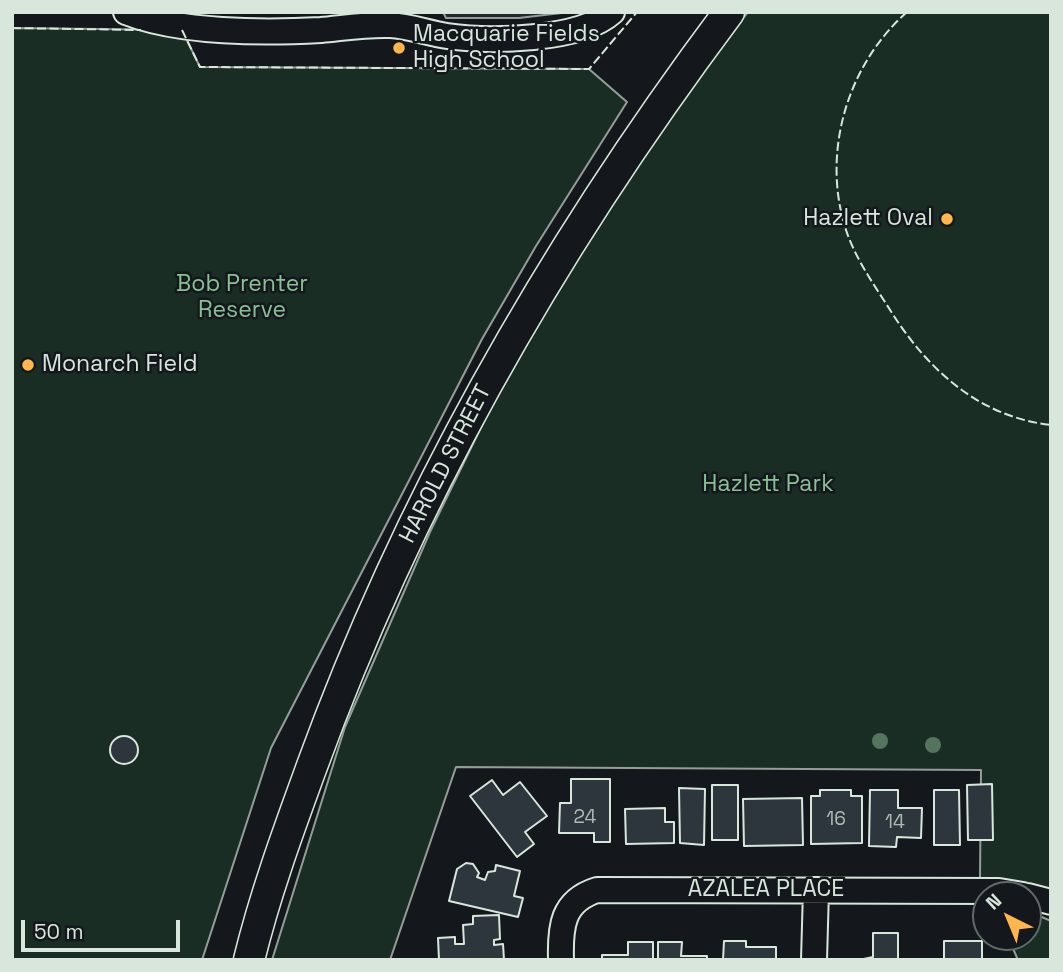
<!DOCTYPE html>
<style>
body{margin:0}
#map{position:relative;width:1063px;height:972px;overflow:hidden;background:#14181c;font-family:"Space Grotesk",sans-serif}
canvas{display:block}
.frame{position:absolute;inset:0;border:14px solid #d8e6dc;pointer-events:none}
.north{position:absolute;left:972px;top:881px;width:70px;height:70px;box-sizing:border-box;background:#14181c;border:2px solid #626a69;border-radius:50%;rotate:317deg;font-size:19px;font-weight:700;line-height:28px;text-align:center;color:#d8e6dc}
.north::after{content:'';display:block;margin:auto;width:24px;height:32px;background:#ffb74d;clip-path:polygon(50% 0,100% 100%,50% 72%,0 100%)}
.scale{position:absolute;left:21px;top:920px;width:159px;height:32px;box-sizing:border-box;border:4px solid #d8e6dc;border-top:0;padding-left:9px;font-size:21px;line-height:24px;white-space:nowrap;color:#d8e6dc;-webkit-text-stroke:5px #14181c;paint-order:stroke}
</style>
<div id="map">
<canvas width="1063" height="972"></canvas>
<div class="frame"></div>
<div class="north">N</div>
<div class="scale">50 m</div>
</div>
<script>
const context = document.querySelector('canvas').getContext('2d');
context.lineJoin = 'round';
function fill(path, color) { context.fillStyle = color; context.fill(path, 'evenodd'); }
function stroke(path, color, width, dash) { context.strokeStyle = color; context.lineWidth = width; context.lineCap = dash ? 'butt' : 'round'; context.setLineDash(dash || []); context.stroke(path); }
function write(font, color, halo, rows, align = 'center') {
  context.font = font + ' "Space Grotesk",sans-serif'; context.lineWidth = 5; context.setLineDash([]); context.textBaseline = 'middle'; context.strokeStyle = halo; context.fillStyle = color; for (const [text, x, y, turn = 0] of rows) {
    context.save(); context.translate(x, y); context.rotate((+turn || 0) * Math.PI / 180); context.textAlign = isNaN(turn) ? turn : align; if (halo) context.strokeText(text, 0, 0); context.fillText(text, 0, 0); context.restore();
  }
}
const green = new Path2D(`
 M748,12H1051V892L980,878L981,770L456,767L390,960H272L345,727L430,532L532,323L652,131Z
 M12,28L182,30L200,67L589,69L627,102L536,246L482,339L271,748L202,960H12Z
 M1028,911L1051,921V960H1018L1008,937H1028Z`);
fill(green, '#1a2d24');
stroke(green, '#939e99', 2);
const parking = new Path2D(`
 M443,12H570L519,18H446Z`);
fill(parking, '#24282b');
stroke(parking, '#939e99', 2);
const building = new Path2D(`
 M110 750a14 14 0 1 1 28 0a14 14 0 1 1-28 0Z
 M571,779H610V842H594V833H559L560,803H571Z
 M492,780L503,795L520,782L547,816L525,832L534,844L517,857L470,796Z
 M992,784L993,840H968L967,785Z
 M712,785H738V840H712Z
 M679,788L705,789L704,845L680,843Z
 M820,790H851V796H862V843L811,844V796H820Z
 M870,790H898V808H922L921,838L897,837L896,847L869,846Z
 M934,790H959L960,845H934Z
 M802,798L803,845L744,846L743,799Z
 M665,808V822H674V843L626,844L625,809Z
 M466,863L473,864L479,873L477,877L485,880L488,872L495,871L496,865L520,871L514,896L523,898L518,917L449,901L457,869Z
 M499,915L500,939L494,940V945L503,944L504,960H439L438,938L455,937V944H464L463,925L473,924V916Z
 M873,933H898V960H859L873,957Z
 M724,941H746V947H776V960H723Z
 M944,941H982V960H944Z
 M628,942H653V960H602V955H628Z
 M658,942H682L681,956H707V960H658Z`);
fill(building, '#2c363c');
stroke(building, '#d8e6dc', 2);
const minor = new Path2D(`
 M126,12C179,33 264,33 321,30C343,28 367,24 390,25C409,26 428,33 447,36C489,42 580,41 612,12
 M1028,896L1051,902
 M561,960C560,927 562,901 597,890L999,891L1023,895
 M814,960L816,890`);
const major = new Path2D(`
 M249,960C265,894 289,829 312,766C411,494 556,243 729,12`);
stroke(minor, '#d8e6dc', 28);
stroke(major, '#d8e6dc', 33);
stroke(minor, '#14181c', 24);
stroke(major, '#14181c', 30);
stroke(new Path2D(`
 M907,12C847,65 821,153 846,230C856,260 875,286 892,313C929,371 980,417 1051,425
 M12,28L141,30
 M182,30L200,67L589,69L637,12`), '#d8e6dc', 2, [9, 3.5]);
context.fillStyle = '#55745f';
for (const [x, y] of [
 [880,741],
 [933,745]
]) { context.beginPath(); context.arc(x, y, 8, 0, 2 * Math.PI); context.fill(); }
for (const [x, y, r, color] of [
 [399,48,7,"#ffb74d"],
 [947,219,7,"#ffb74d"],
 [28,365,7,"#ffb74d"]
]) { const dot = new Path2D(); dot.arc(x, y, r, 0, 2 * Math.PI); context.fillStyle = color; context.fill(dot); stroke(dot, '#14181c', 2.5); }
write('19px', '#adbab4', null, [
 ["24",585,818],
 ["16",836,820],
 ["14",895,823]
]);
write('23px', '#d8e6dc', '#14181c', [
 ["Macquarie Fields",413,35],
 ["High School",413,61],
 ["Hazlett Oval",933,219,"right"],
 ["Monarch Field",42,365]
], 'left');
write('23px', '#8ac095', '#14181c', [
 ["Bob Prenter",242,285],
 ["Reserve",242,311],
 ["Hazlett Park",768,485]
]);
write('23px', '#d8e6dc', '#14181c', [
 ["HAROLD STREET",446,464,-63],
 ["AZALEA PLACE",766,890]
]);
</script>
